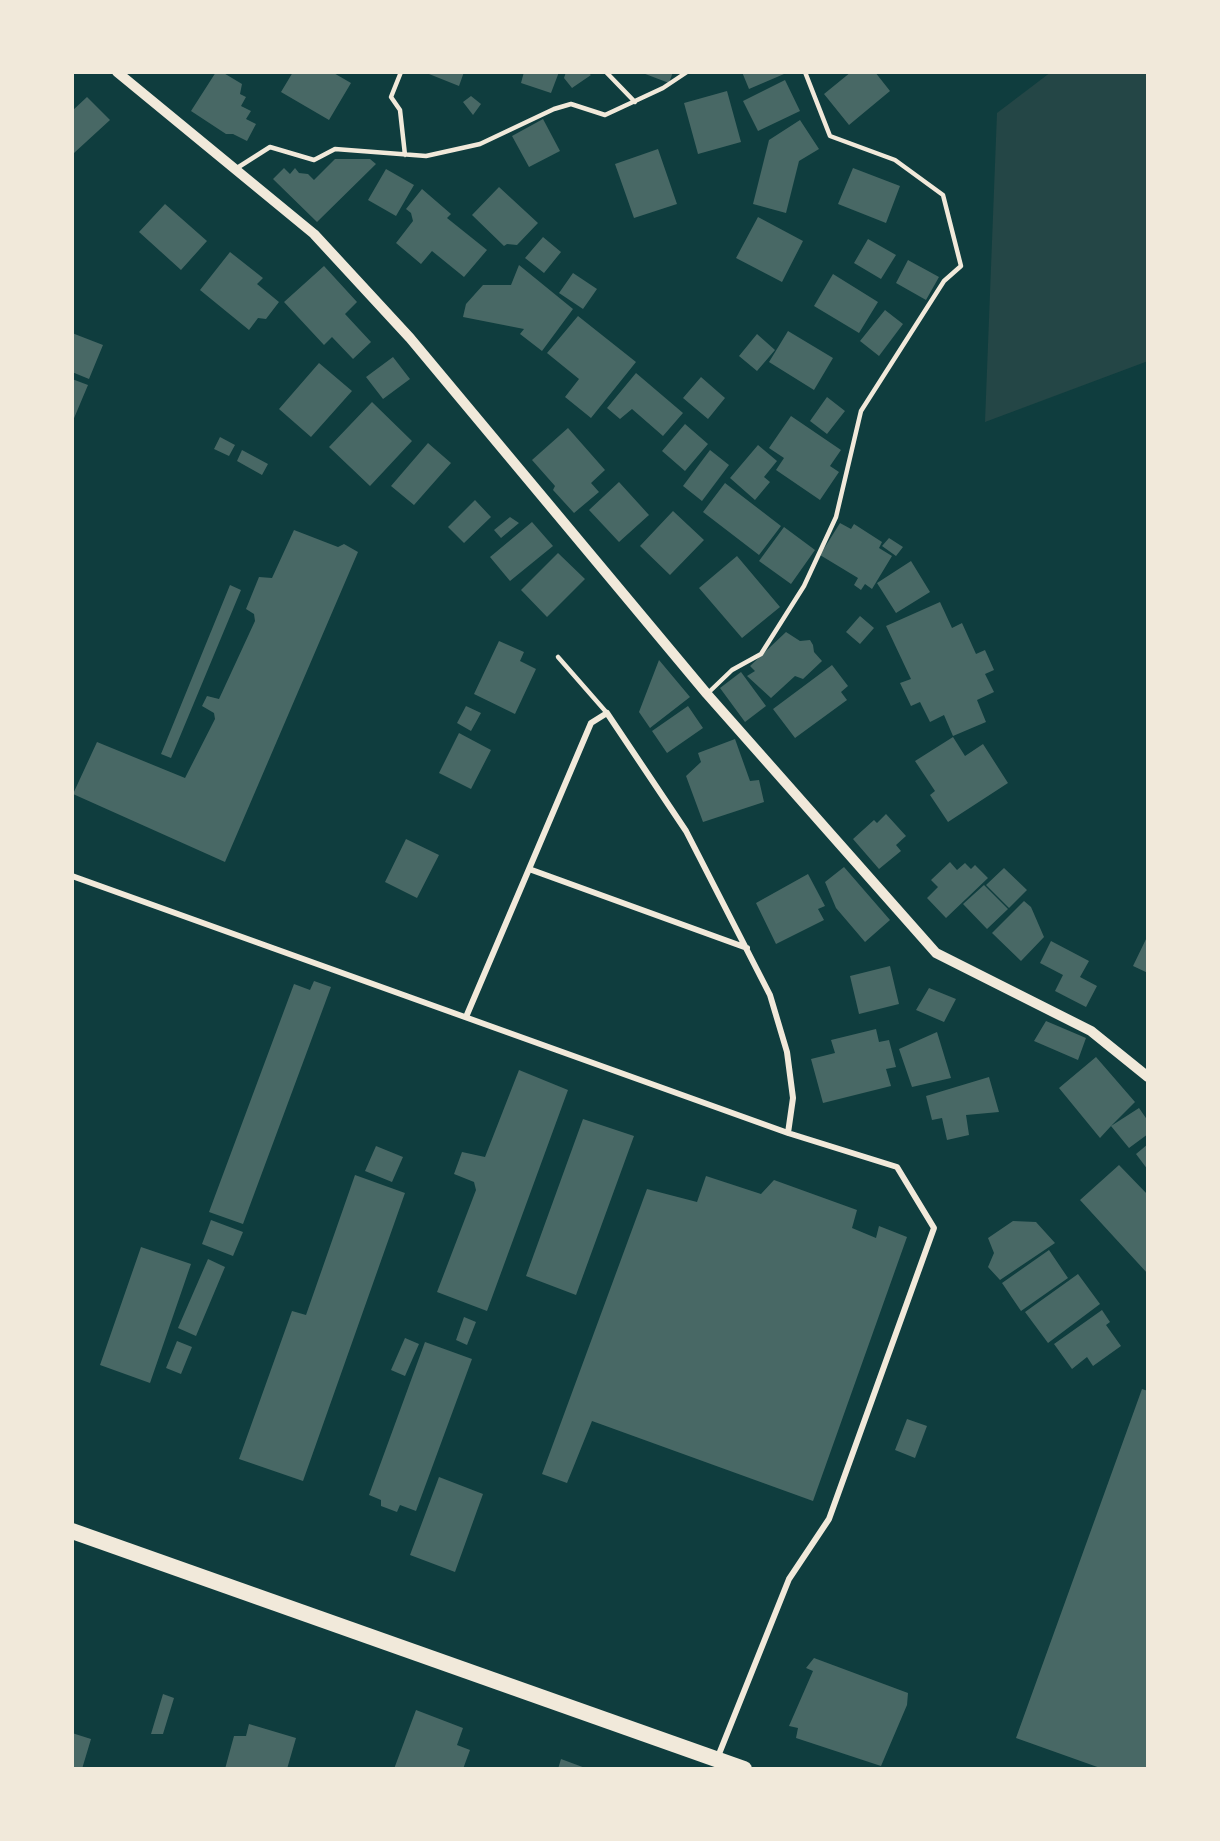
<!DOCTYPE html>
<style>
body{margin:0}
#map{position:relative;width:1220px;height:1841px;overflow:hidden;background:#0f3d3e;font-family:"Noto Serif",serif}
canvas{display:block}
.frame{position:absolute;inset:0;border:74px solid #f1e9da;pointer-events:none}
</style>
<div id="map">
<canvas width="1220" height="1841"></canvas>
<div class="frame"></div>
</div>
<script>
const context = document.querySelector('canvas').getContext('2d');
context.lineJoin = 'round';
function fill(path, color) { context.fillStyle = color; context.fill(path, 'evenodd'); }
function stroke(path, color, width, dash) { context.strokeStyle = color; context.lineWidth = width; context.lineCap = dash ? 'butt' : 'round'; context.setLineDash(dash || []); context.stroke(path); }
fill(new Path2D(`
 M1051,72H1148V361L985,422L997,113Z`), '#244646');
fill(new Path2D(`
 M216,72H222L242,84L240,94L246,97L241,106L251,111L246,119L256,124L247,141L233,134H226L191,111Z
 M293,72H332L351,83L329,120L281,92Z
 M424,72H464L459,86Z
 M524,72H559L551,93L521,83Z
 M566,72H587L591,75L572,88L564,78Z
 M640,72H673L669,83Z
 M742,72H783L784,74L749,89Z
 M851,72H875L890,91L849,125L824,94Z
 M785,80L800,111L758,131L743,101Z
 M727,91L741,142L698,154L684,103Z
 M471,96L481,104L473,115L463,102Z
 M87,97L110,120L74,153L72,151V111Z
 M543,119L560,151L529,167L512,136Z
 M800,120L819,149L799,161L786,213L753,204L769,140Z
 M658,149L677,204L634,218L615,164Z
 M335,159H370L376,164L317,222L273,179L284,168L290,174L295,168L299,173L308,174L314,180Z
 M853,168L900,186L886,223L838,204Z
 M386,169L414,185L396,216L368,200Z
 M499,187L538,223L517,245L507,244L504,246L472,215Z
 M422,189L451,214L447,218L487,250L464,277L432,251L421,264L396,243L413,221L411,213L406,209Z
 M165,204L207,241L181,270L139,232Z
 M758,217L803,241L782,282L736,258Z
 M543,237L561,252L544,273L525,258Z
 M868,239L896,255L881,279L854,263Z
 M230,252L263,278L257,284L279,302L266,319L258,318L249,330L200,290Z
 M908,260L939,277L926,300L896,283Z
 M519,265L573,309L542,351L520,334L524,329L463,317L466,304L483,285H511Z
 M324,266L357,302L345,314L371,342L353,359L332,337L324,345L284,302Z
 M573,273L597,289L583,309L559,293Z
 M833,274L878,302L859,333L814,306Z
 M885,310L903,324L879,356L860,341Z
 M578,316L636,362L591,418L565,397L579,379L547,353Z
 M788,331L833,358L814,390L769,362Z
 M72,333L103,345L89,379L72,372Z
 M757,334L775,350L757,371L739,356Z
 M393,357L410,379L383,399L366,377Z
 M319,363L352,391L311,437L279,409Z
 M636,373L683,413L663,436L632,409L620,419L607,408Z
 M701,377L725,398L708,419L683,398Z
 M72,379L88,385L72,423Z
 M827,397L845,411L827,434L810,421Z
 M372,402L412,441L370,486L329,447Z
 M791,416L841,450L830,466L839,472L820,500L776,470L784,458L769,448Z
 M685,424L708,444L685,471L662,451Z
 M568,428L605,470L591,483L599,492L574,513L553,490L555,486L532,460Z
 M220,437L235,445L229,456L214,449Z
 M428,443L451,463L414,505L391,486Z
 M758,445L777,461L764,477L770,482L755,500L730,478Z
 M242,450L268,464L262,475L237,461Z
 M710,450L729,465L702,501L683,486Z
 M619,482L649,515L619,542L589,510Z
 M725,483L781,526L759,555L703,512Z
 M475,500L491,517L464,543L448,527Z
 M673,511L704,540L670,575L640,546Z
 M510,517L519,523L501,538L494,530Z
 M532,522L553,546L510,581L490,557Z
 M840,523L851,529L854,524L882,542L879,548L892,556L872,589L865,584L861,590L854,585L858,578L820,555Z
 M784,527L815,550L791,584L759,561Z
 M294,530L338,547L344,544L358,552L225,862L73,794L97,742L185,778L215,719L214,713L202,706L207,696L219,699L255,621L254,614L246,609L259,577L272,578Z
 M889,538L903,547L896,556L882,546Z
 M558,553L585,579L547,617L521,590Z
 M737,556L780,607L742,638L699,588Z
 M911,561L930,592L896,613L877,583Z
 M230,585L241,590L171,758L161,754Z
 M940,602L952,628L962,623L976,654L985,650L994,670L985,674L994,692L977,700L986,722L953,736L944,715L930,722L920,702L911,706L900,683L911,679L886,626Z
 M860,616L874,628L860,644L846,632Z
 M786,632L800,641L810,640L813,645L814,652L822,661L803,679L795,676L771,698L747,676L755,671L750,666Z
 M499,641L524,652L520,661L536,669L515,714L474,694Z
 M659,660L690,697L650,728L639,712Z
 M832,665L848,686L841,692L847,700L795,738L773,709Z
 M741,672L766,706L745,722L720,688Z
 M466,706L481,713L471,731L457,723Z
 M688,706L703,728L667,753L652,731Z
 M459,733L491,750L471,789L439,773Z
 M953,737L965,756L983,744L1008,783L948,822L930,795L935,791L915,761Z
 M735,739L750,781L759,780L764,802L703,822L686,776L701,762L698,753Z
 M886,814L906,836L896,845L901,851L879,869L853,839L874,820L877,823Z
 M406,839L439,855L417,898L385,882Z
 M950,862L957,870L965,863L971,869L975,865L988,878L946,918L927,898L938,887L931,880Z
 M844,867L890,920L865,942L836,908L825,882Z
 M1004,868L1027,890L1009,908L986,885Z
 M808,874L825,906L818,909L824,920L776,944L756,903Z
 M984,885L1008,909L987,929L963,904Z
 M1024,901L1031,907L1044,937L1021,961L992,933Z
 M1148,935V973L1133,966Z
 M1051,941L1089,961L1080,977L1097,986L1086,1007L1055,991L1063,975L1040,963Z
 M890,966L899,1004L859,1014L850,976Z
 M314,981L331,987L243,1224L209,1212L294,984L310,990Z
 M929,988L956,999L944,1022L916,1010Z
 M1046,1021L1086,1038L1078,1060L1034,1041Z
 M876,1029L879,1042L889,1040L896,1067L886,1069L891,1086L823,1103L811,1059L835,1053L831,1040Z
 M937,1032L951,1078L912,1087L899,1049Z
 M1096,1057L1135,1102L1111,1126L1139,1108L1148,1121V1134L1129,1148L1111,1126L1100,1138L1059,1088Z
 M519,1070L568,1090L487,1311L437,1292L476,1190L474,1182L454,1174L462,1152L485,1157Z
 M989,1077L999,1112L966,1115L969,1135L947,1140L942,1118L932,1120L926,1096Z
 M583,1119L634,1136L576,1295L526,1276Z
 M1148,1144V1170L1136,1154Z
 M376,1146L403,1157L392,1182L365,1171Z
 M1119,1165L1148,1195V1274L1080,1200Z
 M355,1175L405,1193L303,1481L239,1459L292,1311L306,1315Z
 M706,1176L761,1194L774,1180L857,1210L852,1228L876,1238L879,1226L907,1237L813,1501L592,1421L567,1483L542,1474L647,1189L697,1202Z
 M211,1220L243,1232L233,1256L202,1244Z
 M1013,1221L1036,1222L1055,1243L1000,1280L988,1267L994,1253L988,1238Z
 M141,1247L191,1264L150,1383L100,1365Z
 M1049,1250L1068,1278L1021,1311L1002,1283Z
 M208,1259L225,1267L196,1336L178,1328Z
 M1078,1274L1100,1304L1048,1343L1025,1312Z
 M1102,1310L1110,1322L1106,1325L1121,1346L1093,1366L1087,1357L1072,1369L1054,1344Z
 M464,1317L476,1322L467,1345L456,1340Z
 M405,1338L419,1344L405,1376L391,1370Z
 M177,1341L192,1347L181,1374L166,1368Z
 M425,1342L472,1359L416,1511L400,1505L397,1512L381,1506V1500L369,1495Z
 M1142,1389L1148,1391V1769H1103L1016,1738Z
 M907,1419L927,1426L915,1458L895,1450Z
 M439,1477L483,1494L455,1572L410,1555Z
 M814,1658L908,1693L907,1705L881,1766L796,1738L798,1728L789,1726L813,1671L806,1668Z
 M163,1694L174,1698L163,1734H151Z
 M416,1710L463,1728L457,1745L470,1750L463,1769H394Z
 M249,1724L296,1738L287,1769H225L234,1736H246Z
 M72,1733L91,1739L82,1769H72Z
 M561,1759L588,1769H558Z`), '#486865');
stroke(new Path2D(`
 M401,72L391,97L400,110L405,155
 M606,72L635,102
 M237,168L270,147L314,160L335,149L426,156L480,144L554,109L571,104L605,115L663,88L687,72
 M558,657L607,713
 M708,693L732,670L761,654L804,586L836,517L861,411L944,281L961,266L943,195L895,160L830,136L805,72`), '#f1e9da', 4.5);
stroke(new Path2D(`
 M72,876L788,1133L897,1167L934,1228L829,1519L789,1579L717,1759
 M747,948L529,869L591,723L607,713L686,831L770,995L787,1052L793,1098L788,1133
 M466,1017L529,869`), '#f1e9da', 6);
stroke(new Path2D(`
 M117,72L314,234L410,338L707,694L936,953L1091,1031L1148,1077`), '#f1e9da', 10);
stroke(new Path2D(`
 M72,1531L744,1769`), '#f1e9da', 16);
</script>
